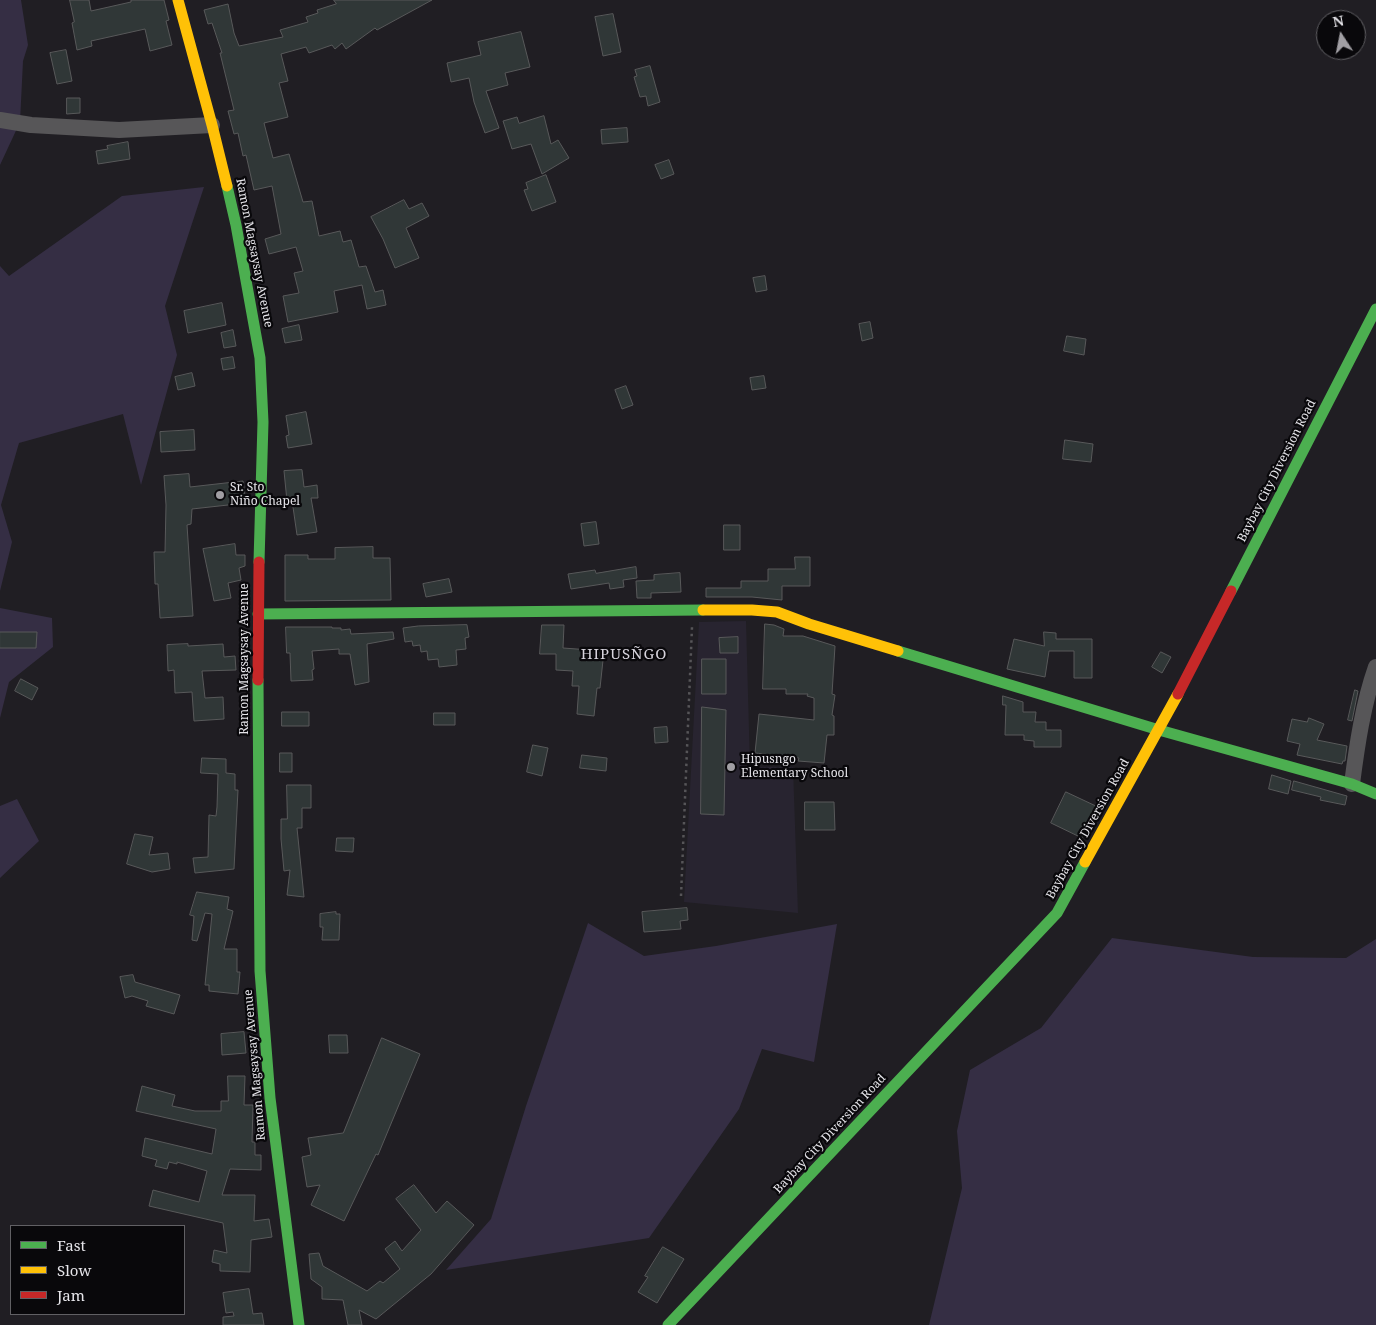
<!DOCTYPE html>
<meta charset="utf-8">
<style>
body{margin:0}
#map{position:relative;width:1376px;height:1325px;overflow:hidden;background:#201e23;font-family:"Noto Serif",serif}
canvas{display:block}
.legend{position:absolute;left:10px;top:1225px;width:175px;height:90px;box-sizing:border-box;background:#09080b;border:1px solid #616064;margin:0;padding:6px 9px;list-style:none;font-size:15px;color:#e6e5ea}
.legend li{display:flex;align-items:center;gap:10px;height:25px}
.legend b{width:25px;border:1px solid #616064}
.north{position:absolute;left:1316px;top:10px;width:50px;height:50px;box-sizing:border-box;background:#09080b;border:1px solid #616064;border-radius:50%;rotate:349deg;font-size:14px;font-weight:700;line-height:20px;text-align:center;color:#e6e5ea}
.north::after{content:'';display:block;margin:auto;width:18px;height:22px;background:#a19fa4;clip-path:polygon(50% 0,100% 100%,50% 72%,0 100%)}
</style>
<div id="map">
<canvas width="1376" height="1325"></canvas>
<ul class="legend">
<li><b style="height:6px;background:#4caf50"></b>Fast</li>
<li><b style="height:6px;background:#ffc107"></b>Slow</li>
<li><b style="height:6px;background:#c62828"></b>Jam</li>
</ul>
<div class="north">N</div>
</div>
<script>
const context = document.querySelector('canvas').getContext('2d');
context.lineJoin = 'round';
function fill(path, color) { context.fillStyle = color; context.fill(path, 'evenodd'); }
function stroke(path, color, width, dash) { context.strokeStyle = color; context.lineWidth = width; context.lineCap = dash ? 'butt' : 'round'; context.setLineDash(dash || []); context.stroke(path); }
function write(font, color, halo, rows, align = 'center') {
  context.font = font + ' "Noto Serif",serif'; context.lineWidth = 4.5; context.setLineDash([]); context.textBaseline = 'middle'; context.strokeStyle = halo; context.fillStyle = color; for (const [text, x, y, turn = 0] of rows) {
    context.save(); context.translate(x, y); context.rotate((+turn || 0) * Math.PI / 180); context.textAlign = isNaN(turn) ? turn : align; if (halo) context.strokeText(text, 0, 0); context.fillText(text, 0, 0); context.restore();
  }
}
fill(new Path2D(`
 M746,621L750,767H793L798,913L684,902L699,622Z`), '#282430');
fill(new Path2D(`
 M0,0H21L28,45L23,61L20,122L0,165Z
 M204,187L165,306L177,355L141,485L123,414L19,443L1,505L12,542L0,591V266L9,276L122,196Z
 M0,608L52,618L53,647L9,682L0,718Z
 M17,799L39,841L0,878V806Z
 M588,923L644,956L716,946L837,924L814,1062L762,1049L739,1109L649,1238L446,1270L491,1219L526,1106Z
 M1112,938L1253,957L1346,958L1376,939V1325H929L962,1188L957,1131L970,1070L1041,1028Z`), '#352e44');
const building = new Path2D(`
 M70,0H89L91,11L131,2V0H164L169,20L166,21L172,45L150,51L145,29L91,41L92,46L77,50L72,23L74,22Z
 M334,0H432L377,30L375,28L346,49L342,43L335,49L332,45L309,53L306,47L281,54L288,81L279,83L288,117L264,123L273,158L289,154L303,202L312,201L319,236L340,231L343,242L351,240L359,267L366,266L375,292L383,290L386,305L367,309L362,285L334,291L338,312L288,322L283,296L299,293L294,273L303,271L296,247L269,254L265,239L281,234L272,186L254,190L246,155L243,156L238,133L234,134L228,111L234,110L220,53H222L212,23L208,24L204,10L228,4L234,33L239,46L283,37L280,30L308,22L306,17L318,13L317,10L336,4Z
 M613,14L621,52L603,56L595,17Z
 M521,32L530,67L505,73L508,85L486,91L499,128L485,133L474,102L469,78L451,82L447,63L481,55L478,42Z
 M66,50L72,81L57,84L50,53Z
 M650,66L660,102L648,106L646,96L640,97L634,77L637,76L635,70Z
 M67,98H80V113L67,114Z
 M544,116L551,144L558,140L569,158L542,174L531,144L512,149L503,121L517,117L519,123Z
 M627,128L628,142L602,144L601,130Z
 M128,142L130,159L98,164L96,151L108,149L107,146Z
 M669,160L674,174L661,179L655,165Z
 M546,175L556,202L532,211L524,190L528,189L526,183Z
 M404,200L409,209L422,203L429,216L406,228L419,258L395,268L383,239L371,217Z
 M765,276L767,290L756,292L753,278Z
 M222,303L226,325L188,333L184,311Z
 M870,322L873,338L862,341L859,324Z
 M299,325L302,340L285,343L282,329Z
 M233,330L236,346L224,348L221,333Z
 M1067,336L1086,339L1084,355L1064,351Z
 M233,357L235,368L223,370L221,359Z
 M192,373L195,386L178,390L175,377Z
 M764,376L766,388L752,390L750,378Z
 M626,386L633,405L622,409L615,390Z
 M306,412L312,444L288,448L286,436L289,435L286,416Z
 M194,430L195,450L161,452L160,432Z
 M1065,440L1093,444L1091,462L1063,459Z
 M302,470L304,487L317,485L318,498H311L317,532L297,535L292,500L287,501L284,471Z
 M189,474L190,487L243,481L246,503L192,509L191,524L187,525L193,616L160,618L158,584H155L154,552H165L166,505L164,476Z
 M596,522L599,544L584,546L581,524Z
 M724,525H740V550H724Z
 M235,544L236,555H245V566L239,568L241,580L228,583L231,598L214,601L203,549Z
 M373,547V558H390L391,600L285,601V555H308V559H335V548Z
 M795,557H810V586H782V600L752,597H706V588H741V581H768V569H795Z
 M636,567L637,578L623,580L624,587L610,589L609,583L571,589L568,574L595,570L596,573Z
 M680,573L681,592L651,593V598H637L636,581L654,580V575Z
 M449,579L452,592L426,597L423,584Z
 M765,624L774,625L784,629L783,636H803L835,646L832,694L835,695L832,715L834,716V735H827L824,763L798,761L799,758L755,753L759,714L814,720V698L807,696L808,694H786V689H763Z
 M467,625L469,637L465,638L466,649L456,650L457,665L439,667L438,659L428,660L427,651L421,652L420,645L413,646L412,641L405,642L403,628L418,626Z
 M542,625H564L563,648L604,651L600,688H597L594,716L577,714L579,686H572L573,671L556,670V654H540Z
 M286,627H332V628H341V630L350,629L351,634L393,632L394,639L367,644L369,682L355,685L350,654H339V649L312,651L314,669L312,670L313,680L291,681L290,653H287Z
 M0,632H37L36,648H0Z
 M1044,632L1056,633V639H1092V678H1074V651H1049L1045,677L1007,669L1014,639L1044,646Z
 M738,637V653H720L719,638Z
 M188,644V646L223,644L224,657L235,656L236,670L202,671L205,698L223,697L224,719L194,721L192,692L175,693L174,670L168,671L167,645Z
 M1161,652L1171,657L1162,673L1152,667Z
 M702,659H726V694H702Z
 M21,679L38,688L32,700L15,691Z
 M1355,690L1358,691L1352,721L1348,720Z
 M1003,696L1023,702V712H1036L1035,722H1046V730H1061V747H1034V741L1024,740V735H1005L1006,705H1003Z
 M702,707L726,710L724,815L701,814Z
 M282,712H309V726H282Z
 M434,713H455V725H434Z
 M1309,718L1324,724L1317,740L1347,746L1345,761H1343L1342,764L1297,755L1300,744L1287,741L1292,719L1307,722Z
 M667,727L668,742L655,743L654,728Z
 M533,745L548,748L542,776L527,772Z
 M280,753H292V772H280Z
 M582,755L607,758L606,771L580,768Z
 M202,758L226,759V773L235,774V790H238L234,869L195,873L193,858L208,857L209,815L216,816L217,807L218,774L201,773Z
 M1272,775L1291,781L1288,794L1269,789Z
 M1294,781L1347,796L1345,805L1320,800L1321,797L1292,790Z
 M287,785H311V808H302V828H297L304,897L287,895L290,870L284,871L281,839V819H287Z
 M1066,792L1098,807L1082,838L1051,823Z
 M805,802H834L835,830H805Z
 M135,834L153,837L149,855L168,853L170,869L152,872L127,864Z
 M337,838H354L353,852L336,851Z
 M197,892L229,897L227,909L233,911L224,949H237V972H240L238,994L209,991V985H205L212,914L205,913L197,941L192,940L194,916L190,915Z
 M687,908L688,920L680,921L681,929L644,932L642,912Z
 M336,912V914H340L339,940H322L323,927H320V914Z
 M133,975L135,982L180,995L174,1014L146,1006L148,1001L132,996L125,998L120,977Z
 M244,1032L246,1053L222,1055L221,1034Z
 M329,1035H347L348,1053H330Z
 M382,1038L420,1054L378,1155L376,1154L344,1221L311,1205L320,1185L307,1187L302,1157L311,1155L308,1138L343,1133Z
 M228,1076H245L244,1105H253L252,1142H255V1155H261V1170L230,1169L222,1195H255L254,1221L269,1219L272,1237L251,1240L250,1272L220,1271V1264L212,1262L214,1250L227,1253L223,1223L149,1206L153,1190L199,1202L207,1171L177,1162V1164L169,1162L167,1169L155,1166L157,1160L142,1156L145,1138L212,1154L216,1129L136,1111L142,1086L175,1095L172,1106L195,1111H221V1101H228Z
 M414,1185L436,1213L447,1201L474,1225L431,1274L376,1319L359,1310L362,1325H348L343,1300L322,1299V1287L311,1279L309,1254L319,1253L323,1266L367,1291L380,1281L383,1283L400,1269L385,1249L395,1241L402,1251L421,1230L396,1199Z
 M663,1247L684,1259L657,1303L638,1292L648,1277L645,1276Z
 M249,1289L253,1314L262,1313L264,1325H223V1317L234,1316L233,1312L226,1313L223,1293Z`);
fill(building, '#303737');
stroke(building, '#58595a', 1);
stroke(new Path2D(`
 M681,896L692,627`), '#565558', 2.5, [2.5, 4]);
stroke(new Path2D(`
 M0,120L31,125L119,130L212,125
 M1352,784C1357,745 1363,704 1376,667`), '#575658', 16);
stroke(new Path2D(`
 M227,186L236,225L260,358L263,422L259,562
 M1231,591L1376,309
 M258,614L703,610
 M898,651L1159,730L1352,784L1376,794
 M258,680L260,971L270,1098L299,1325
 M668,1325L1057,913L1085,862`), '#4caf50', 11);
stroke(new Path2D(`
 M178,0L212,125L227,186
 M703,610H752L777,612L809,624L898,651
 M1085,862L1178,694`), '#ffc107', 11);
stroke(new Path2D(`
 M258,680L259,562
 M1178,694L1231,591`), '#c62828', 11);
for (const [x, y, r, color] of [
 [220,495,5,"#a19fa4"],
 [731,767,5,"#a19fa4"]
]) { const dot = new Path2D(); dot.arc(x, y, r, 0, 2 * Math.PI); context.fillStyle = color; context.fill(dot); stroke(dot, '#09080b', 2); }
write('12px', '#e6e5ea', '#09080b', [
 ["Ramon Magsaysay Avenue",254,253,79],
 ["Baybay City Diversion Road",1277,471,-63],
 ["Ramon Magsaysay Avenue",245,659,-90],
 ["Baybay City Diversion Road",1088,829,-61],
 ["Ramon Magsaysay Avenue",255,1065,-95],
 ["Baybay City Diversion Road",830,1134,-47]
]);
write('12px', '#e6e5ea', '#09080b', [
 ["Sr. Sto",230,488],
 ["Niño Chapel",230,502],
 ["Hipusngo",741,760],
 ["Elementary School",741,774]
], 'left');
context.letterSpacing = '1px';
write('15px', '#d6d3dc', '#09080b', [
 ["HIPUSÑGO",624,655]
]);
context.letterSpacing = '0px';
</script>
